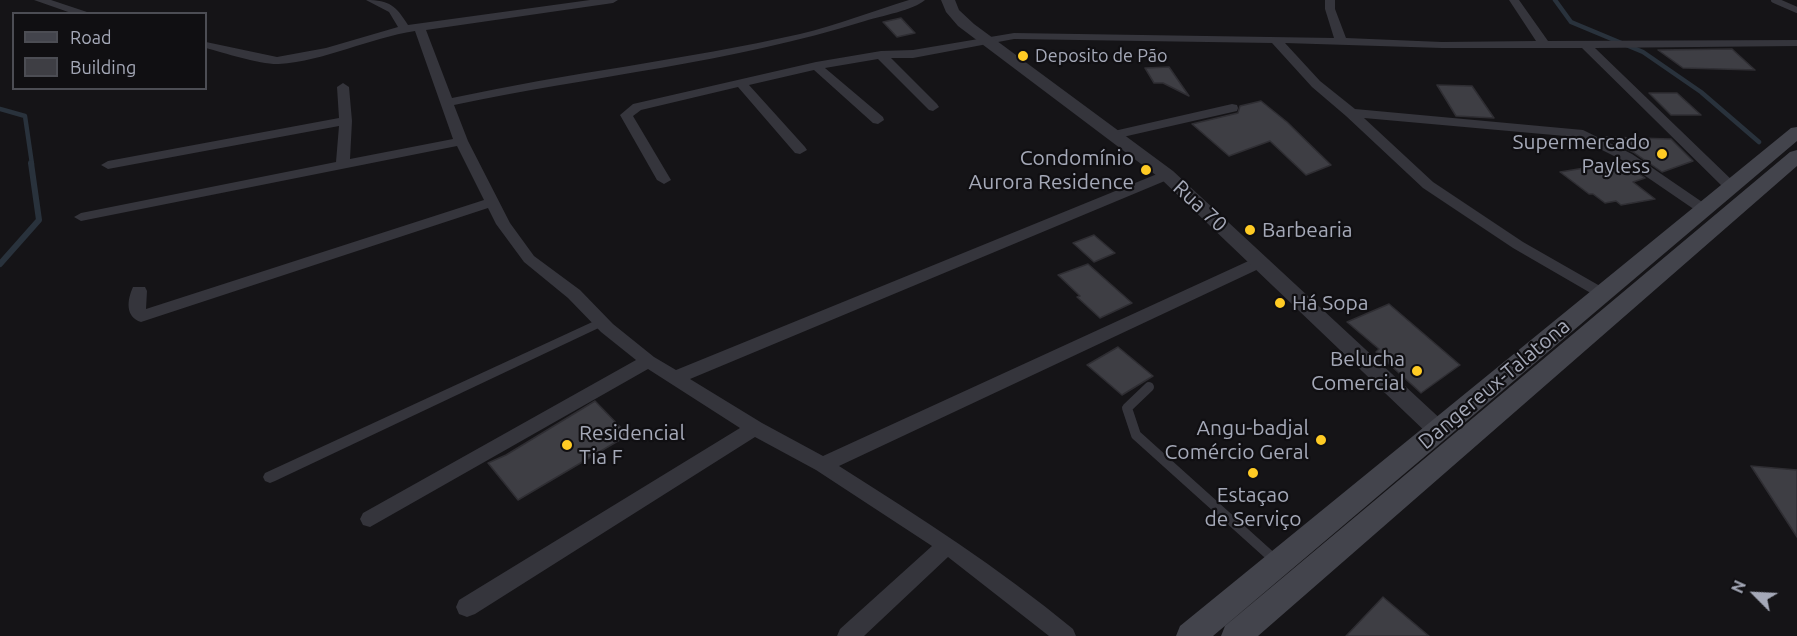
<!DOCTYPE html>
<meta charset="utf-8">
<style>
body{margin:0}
#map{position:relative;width:1797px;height:636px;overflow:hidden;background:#151417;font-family:Ubuntu,sans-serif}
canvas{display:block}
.legend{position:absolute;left:12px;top:12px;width:195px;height:78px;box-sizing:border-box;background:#100f12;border:2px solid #4c4d54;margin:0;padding:8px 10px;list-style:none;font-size:18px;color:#a5a9b8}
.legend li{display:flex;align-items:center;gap:12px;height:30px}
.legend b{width:30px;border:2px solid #4c4d54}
.north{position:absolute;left:1725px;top:564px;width:60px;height:60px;-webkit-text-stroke:4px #100f12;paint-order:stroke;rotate:294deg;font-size:16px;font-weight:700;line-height:24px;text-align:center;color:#a5a9b8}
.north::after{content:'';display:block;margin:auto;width:21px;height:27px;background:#a5a9b8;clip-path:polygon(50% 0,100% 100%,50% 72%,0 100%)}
</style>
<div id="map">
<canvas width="1797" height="636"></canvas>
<ul class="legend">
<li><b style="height:8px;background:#43444c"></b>Road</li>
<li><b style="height:16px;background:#3e3e44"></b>Building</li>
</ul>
<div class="north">N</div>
</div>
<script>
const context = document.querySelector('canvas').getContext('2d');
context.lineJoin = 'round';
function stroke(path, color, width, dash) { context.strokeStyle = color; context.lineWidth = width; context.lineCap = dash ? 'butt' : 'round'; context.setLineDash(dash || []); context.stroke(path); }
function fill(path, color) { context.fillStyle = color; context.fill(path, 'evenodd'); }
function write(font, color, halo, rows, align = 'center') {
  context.font = font + ' Ubuntu,sans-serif'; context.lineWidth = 4.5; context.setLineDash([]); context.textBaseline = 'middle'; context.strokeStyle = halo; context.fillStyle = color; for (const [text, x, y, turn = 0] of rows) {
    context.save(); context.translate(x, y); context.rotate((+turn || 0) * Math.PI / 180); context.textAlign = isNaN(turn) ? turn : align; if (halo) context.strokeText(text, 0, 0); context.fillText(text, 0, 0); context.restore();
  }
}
stroke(new Path2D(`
 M1555,0L1571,22L1643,52L1701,92L1759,142
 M0,109L25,116L32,164`), '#29323c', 4.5);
stroke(new Path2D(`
 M0,264L39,220L31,163`), '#29323c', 6);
const building = new Path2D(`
 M901,18L915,33L897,37L883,22Z
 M1732,49L1755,70L1683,68L1658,50Z
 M1169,67L1189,96L1163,83H1154L1145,68Z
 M1437,85L1472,86L1494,118L1456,116Z
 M1649,93H1677L1701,115H1671Z
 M1261,101L1287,122L1331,165L1306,175L1270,141L1229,156L1192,124L1238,113L1240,106Z
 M1605,137L1671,139L1693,161L1662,172L1633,152Z
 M1621,162L1645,178L1633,182L1655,199L1621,205L1616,201L1605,203L1593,194H1589L1560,172Z
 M1094,235L1115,253L1094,262L1073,243Z
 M1088,264L1132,303L1100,318L1077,297L1080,296L1058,275Z
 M1389,304L1460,365L1421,393L1376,352L1379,349L1347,322Z
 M1118,347L1153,376L1122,395L1087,365Z
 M595,401L628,435L518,500L488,463L506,455Z
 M1751,466L1797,470V537Z
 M1383,597L1429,636H1346Z`);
fill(building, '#3e3e44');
stroke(building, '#2f2e33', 1.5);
stroke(new Path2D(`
 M1774,0L1797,10`), '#35353c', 6);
stroke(new Path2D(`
 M1149,387L1127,408L1136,435L1276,561`), '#35353c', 10);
fill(new Path2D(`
 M601,318L607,322L605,325L275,481L270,483L265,481L263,477L265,473Z`), '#35353c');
fill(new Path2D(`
 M34,0H51L93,14H74Z
 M366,0C390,0 396,6 408,25L590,0H618L613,3L426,30L452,98C567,73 685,60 800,34C837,25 873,11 909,0H925C914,10 881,16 865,21C731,63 591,76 454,105L468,141L510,223L534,256L580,290L613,324L654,357L676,370L1162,172H1172L1174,175L1172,178L690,379L762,423L823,456L1255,258H1265L1268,262L1265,266L839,466C920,517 999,568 1073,629L1076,636H1049L948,557L864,636H837L840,629L932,546L816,470L755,437L475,614L467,617L459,614L456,607L459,600L740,428L648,369L370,527L363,525L360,519L363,513L636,360L601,332L568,298L524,262L496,224L488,208L141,322C125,317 127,300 133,287H145L147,291L146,309L484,200L457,146L81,221L74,217L81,213L336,162L339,126L108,169L101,165L108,161L339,118L337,87L343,83L349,87L352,121L350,159L453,139L415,31C369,38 325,61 279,64C262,65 224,53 206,48V42L277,57L326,48L398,27L389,12Z
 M1325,0H1335V9L1346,38L1442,42L1536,41L1509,0H1519L1548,41L1797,40V46L1595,48L1735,183L1737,186L1730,190L1725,189L1582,48H1442L1285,43L1320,81L1355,109L1583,130L1632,154L1708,206L1710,209L1708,212H1698L1622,160L1576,137L1364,118L1433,182L1523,242L1607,290L1609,294L1607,298L1601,299L1513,248L1423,188L1346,116L1312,87L1272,43L1014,39L913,58H891L937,104L939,107L933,111L929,110L878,59L825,68L883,117L884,120L878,124L873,123L814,70L749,85L805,147L807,150L800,154L795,153L738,87L641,110L633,116L671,180L664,184L657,180L620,115L633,104L816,62L881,51L913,50L1014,33L1334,38L1325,9Z
 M1232,104L1237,105L1238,108L1237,111L1114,139L1107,135L1114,131Z`), '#35353c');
fill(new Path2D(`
 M941,0H955L959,10L974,24L1173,171L1446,424L1450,430L1446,436L1438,439L1430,436L1161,179L958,26L946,12Z`), '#35353c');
fill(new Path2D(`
 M1797,127V141L1213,636H1176L1180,626L1791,128Z
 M1797,150V166L1258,636H1221L1225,626L1790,152Z`), '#43444c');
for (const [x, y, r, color] of [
 [1023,56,6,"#ffcb24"],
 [1662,154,6,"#ffcb24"],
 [1146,170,6,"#ffcb24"],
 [1250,230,6,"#ffcb24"],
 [1280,303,6,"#ffcb24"],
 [1417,371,6,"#ffcb24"],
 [1321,440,6,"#ffcb24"],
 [567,445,6,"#ffcb24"],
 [1253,473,6,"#ffcb24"]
]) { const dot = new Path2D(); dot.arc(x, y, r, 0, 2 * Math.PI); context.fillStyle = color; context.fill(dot); stroke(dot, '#100f12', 2); }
write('18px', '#a5a9b8', '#100f12', [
 ["Deposito de Pão",1035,56]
], 'left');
write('21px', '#a5a9b8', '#100f12', [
 ["Supermercado",1650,142],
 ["Payless",1650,166],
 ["Condomínio",1134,158],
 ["Aurora Residence",1134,182],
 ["Barbearia",1262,230,"left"],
 ["Há Sopa",1292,303,"left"],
 ["Belucha",1405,359],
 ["Comercial",1405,383],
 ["Angu-badjal",1309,428],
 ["Comércio Geral",1309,452],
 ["Residencial",579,433,"left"],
 ["Tia F",579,457,"left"],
 ["Estaçao",1253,495,"center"],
 ["de Serviço",1253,519,"center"]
], 'right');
write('21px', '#a5a9b8', '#100f12', [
 ["Rua 70",1200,206,43],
 ["Dangereux-Talatona",1494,384,-40]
]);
</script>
